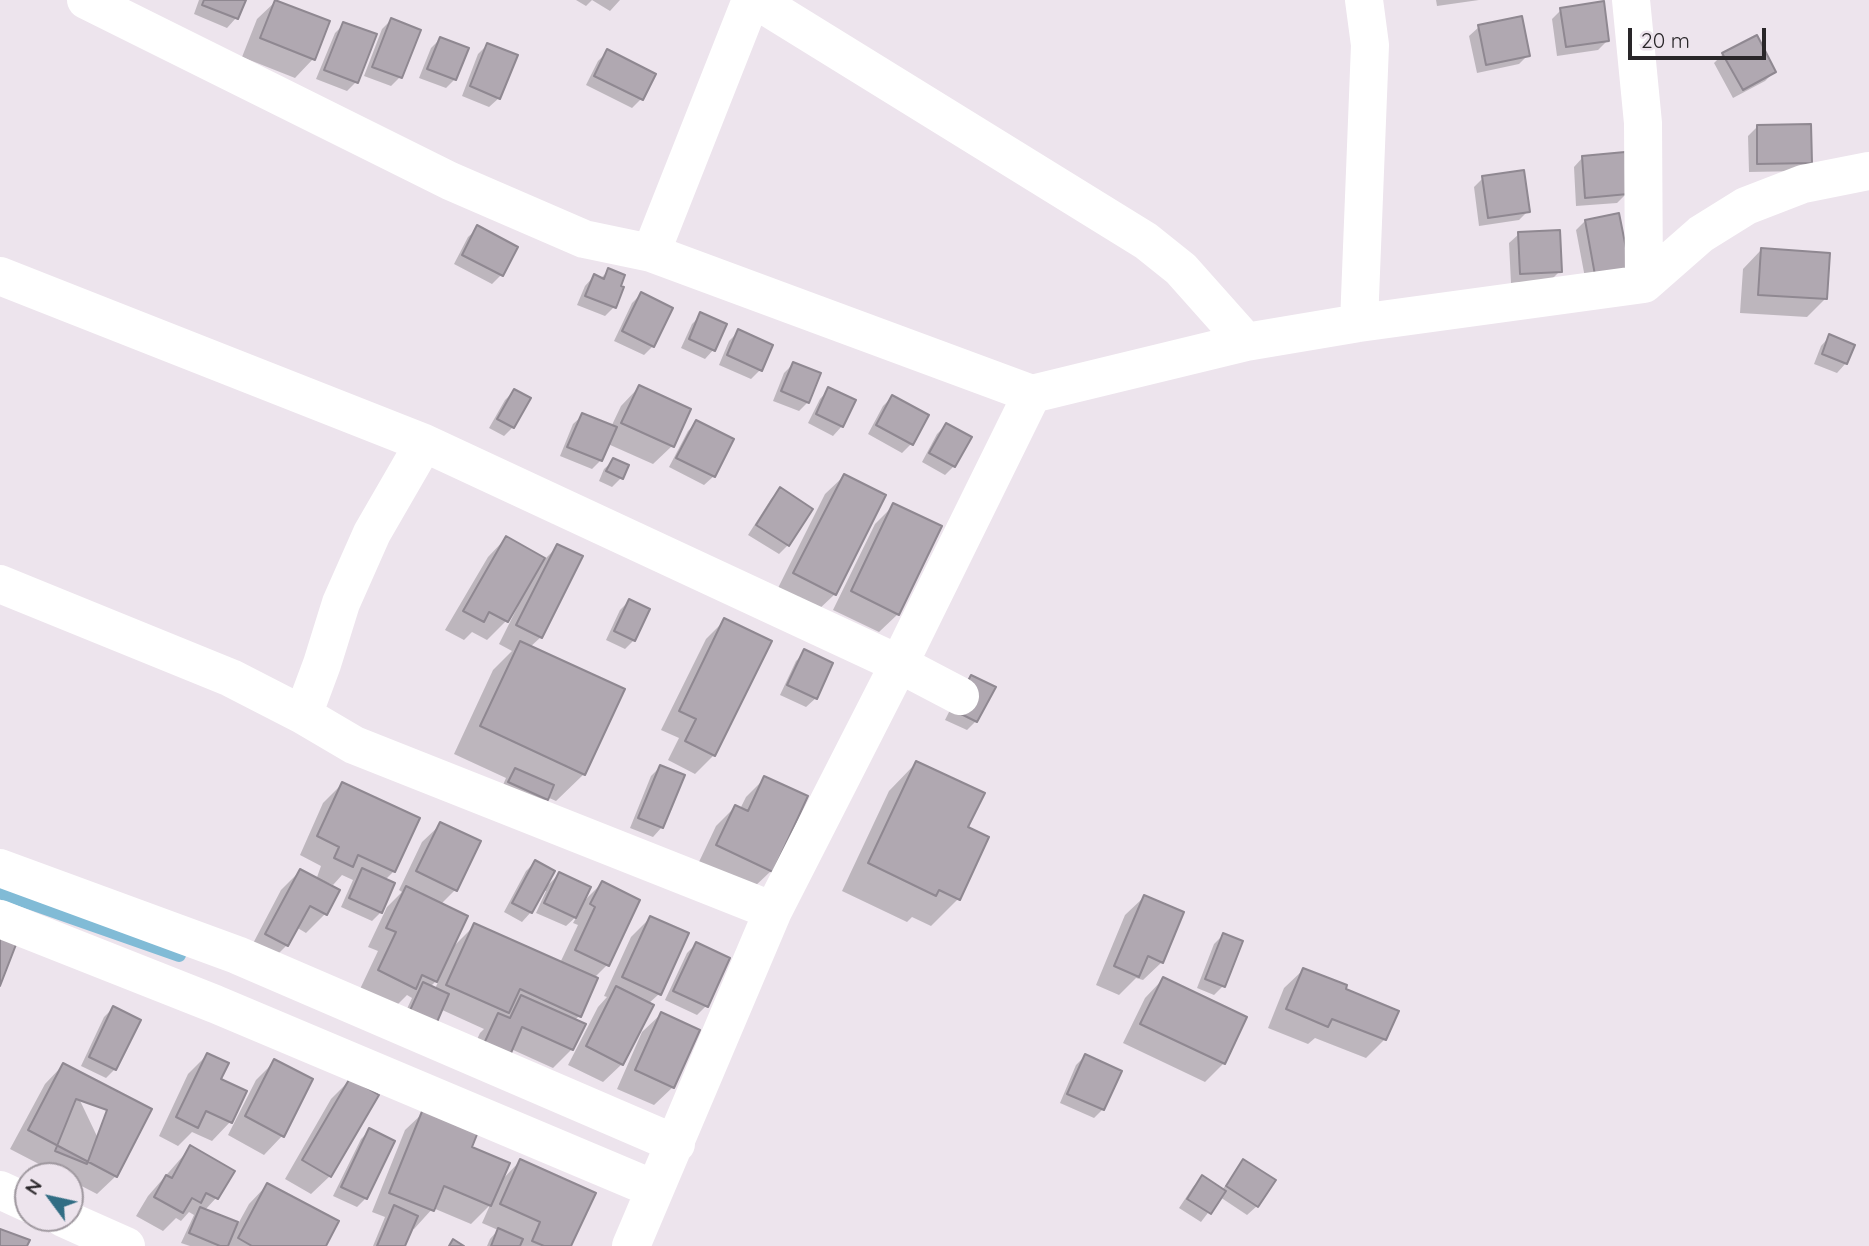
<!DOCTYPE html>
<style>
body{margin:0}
#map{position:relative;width:1869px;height:1246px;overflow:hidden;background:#ede4ed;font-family:Quicksand,sans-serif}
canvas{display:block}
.north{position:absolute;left:14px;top:1162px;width:70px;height:70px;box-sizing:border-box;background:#ede4ed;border:2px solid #9f989f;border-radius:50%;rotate:303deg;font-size:19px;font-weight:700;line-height:28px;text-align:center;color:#292629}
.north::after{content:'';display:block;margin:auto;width:24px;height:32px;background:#316d84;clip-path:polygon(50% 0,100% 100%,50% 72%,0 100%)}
.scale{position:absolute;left:1628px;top:28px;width:138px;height:32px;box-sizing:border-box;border:4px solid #292629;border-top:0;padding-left:9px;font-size:21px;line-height:24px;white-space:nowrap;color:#292629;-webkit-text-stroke:5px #ede4ed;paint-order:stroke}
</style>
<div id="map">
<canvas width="1869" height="1246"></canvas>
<div class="north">N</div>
<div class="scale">20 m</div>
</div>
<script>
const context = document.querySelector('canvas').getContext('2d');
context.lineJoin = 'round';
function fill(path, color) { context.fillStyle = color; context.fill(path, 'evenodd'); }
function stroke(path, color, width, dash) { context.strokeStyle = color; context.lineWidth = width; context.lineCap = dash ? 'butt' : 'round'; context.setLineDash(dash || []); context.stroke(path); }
fill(new Path2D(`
 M199,0H244L236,18L227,28L194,14Z
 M576,0H620L610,11L592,0L586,6Z
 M1436,0H1479L1437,6Z
 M276,1L313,59L295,78L242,57L257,19Z
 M1561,10L1607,41L1598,50L1557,56L1552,19Z
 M391,20L400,77L391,86L364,76L382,29Z
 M344,24L356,82L347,91L316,79L335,33Z
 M1479,27L1528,55L1519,64L1477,73L1469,36Z
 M440,39L455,79L446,88L419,78L431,48Z
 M487,45L499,98L489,107L462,96L478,54Z
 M607,52L641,99L632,108L586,85L598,61Z
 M1723,54L1774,72L1765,81L1733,98L1714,63Z
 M1757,127L1810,162L1801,171L1749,172L1748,136Z
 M1583,157L1626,194L1617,203L1576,206L1574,167Z
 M1483,178L1528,211L1519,220L1479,226L1474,187Z
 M1585,221L1628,268L1586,283L1576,230Z
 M478,228L501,275L492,284L454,264L468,237Z
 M1519,234L1560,271L1551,280L1511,283L1509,243Z
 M1761,250L1826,298L1807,317L1740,313L1743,269Z
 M609,270L614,307L605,316L577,305L585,286L594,276L600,279Z
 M641,294L653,346L644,355L614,341L632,303Z
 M701,315L714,349L705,359L681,348L692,324Z
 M738,332L760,370L751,379L719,365L729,341Z
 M1830,336L1853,346L1846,363L1837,373L1814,364L1821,346Z
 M793,364L808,402L799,411L773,401L784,373Z
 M639,387L672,446L653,464L608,444L601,460L592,469L560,456L573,424L583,415L611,427L621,406Z
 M829,389L842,426L833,436L808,423L820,399Z
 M514,391L513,427L504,436L489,428L505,400Z
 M892,397L911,444L902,453L868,434L883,406Z
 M697,422L732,440L714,476L704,485L669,467L688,431Z
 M946,425L954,466L945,475L922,462L937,434Z
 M614,460L621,478L612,487L599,481L604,469Z
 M844,476L835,594L816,612L776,592L825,494Z
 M780,490L788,545L779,554L748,535L771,499Z
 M894,505L898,614L879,632L833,610L875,524Z
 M506,538L544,560L558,546L541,637L530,647L584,774L556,801L547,797L537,808L500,792L506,778L454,754L493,670L512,651L499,644L518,606L516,605L506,621L487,640L472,632L464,640L445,630L488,557Z
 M629,601L634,640L625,649L606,640L620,610Z
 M725,620L714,755L695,774L668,760L679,738L661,730L706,639Z
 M805,652L816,698L806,707L780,695L796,661Z
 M962,686L976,721L967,730L945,720Z
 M916,763L965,828L986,838L958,899L931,926L912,917L907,922L842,891L889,791Z
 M660,767L662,827L653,837L630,828L651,776Z
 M765,778L771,871L752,889L698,864L716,826L735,807L740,809L746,797Z
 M342,784L394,871L385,880L381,912L372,921L341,907L353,880L342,875L333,885L322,880L325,914L306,933L296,927L287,945L268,964L248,953L281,890L300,871L316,880L321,866L300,855L323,803Z
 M441,824L455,890L440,905L453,947L475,925L560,963L578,925L573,923L577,916L566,926L536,913L546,891L543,890L531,912L522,922L504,912L526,871L535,862L546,887L559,874L581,904L602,883L607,965L594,978L579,1016L574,1021L572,1049L553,1068L511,1049L464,1067L480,1033L484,1029L440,1009L399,1026L412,998L407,995L396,1006L360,989L378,951L368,947L387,907L402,892L399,890L422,842ZM440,977L435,989L430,987Z
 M1144,897L1162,962L1143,980L1136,978L1119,995L1096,985L1125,915Z
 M650,918L659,994L648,1004L622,1064L603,1082L568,1065L598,1007L607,997L604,996L631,937Z
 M1223,935V986L1214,995L1197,988L1214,944Z
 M696,944L706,1006L697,1015L665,1000L687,953Z
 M1303,970L1343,990L1385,1039L1366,1058L1315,1038L1308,1044L1268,1028L1284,988Z
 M1163,979L1245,1018L1224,1063L1205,1082L1123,1043L1145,998Z
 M113,1008L115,1069L106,1078L81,1066L104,1017Z
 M661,1014L673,1087L654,1105L617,1089L642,1032Z
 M207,1055L219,1079L230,1122L212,1141L192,1132L178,1146L159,1136L188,1074Z
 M1085,1056L1103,1109L1094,1118L1060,1103L1076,1065Z
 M275,1061L311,1080L282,1136L264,1155L228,1135L256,1080Z
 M63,1065L116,1176L97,1194L70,1180V1176H62L10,1149L45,1084Z
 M350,1080L330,1176L311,1194L285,1179L331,1099Z
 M424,1112L470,1148L500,1182L520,1161L570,1246H487L490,1239L498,1230L482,1223L490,1205L471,1224L433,1208L414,1229L411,1228L403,1246H373L385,1217L372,1212L405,1130Z
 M370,1130L366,1198L357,1207L333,1196L361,1139Z
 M190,1148L232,1171L216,1198L205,1210L238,1224L249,1204L267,1185L324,1246H190L181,1243L194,1215L189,1212L181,1221L176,1218L163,1231L136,1216L148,1196Z
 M1244,1161L1257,1206L1247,1215L1220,1197L1201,1222L1179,1208L1193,1187L1202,1177L1222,1190Z`), '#0003');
stroke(new Path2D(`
 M0,892L179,955`), '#81bbd6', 14);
const building = new Path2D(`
 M204,0H246L238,19L202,5Z
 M275,0L330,21L315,60L260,38Z
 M1604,1L1609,41L1566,47L1560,8Z
 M1522,16L1530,56L1486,65L1478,25Z
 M391,18L421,30L402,78L372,67Z
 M343,22L377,34L358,83L324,70Z
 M1757,35L1776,72L1743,90L1722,53Z
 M440,37L469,48L456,80L427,69Z
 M487,43L518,55L500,99L470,86Z
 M607,49L656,74L643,100L594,76Z
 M1811,124L1812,163L1757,164V125Z
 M1625,152L1628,194L1585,198L1582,156Z
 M1524,170L1530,212L1488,218L1482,176Z
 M1619,213L1630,268L1595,275L1585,220Z
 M477,225L518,247L503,276L462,255Z
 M1560,230L1562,272L1520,274L1518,232Z
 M1761,248L1830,253L1827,299L1758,295Z
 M608,268L625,275L621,286L624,287L616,308L585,296L594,274L604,279Z
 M641,292L673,308L654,347L622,331Z
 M700,312L727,324L715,351L689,339Z
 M738,329L773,345L762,371L727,355Z
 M1829,334L1855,345L1847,364L1822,354Z
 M793,362L821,373L809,403L781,391Z
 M639,385L691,409L674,447L621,423Z
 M828,387L856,400L843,427L816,414Z
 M514,389L531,398L514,428L497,419Z
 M892,395L929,415L913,445L876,425Z
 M582,413L617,427L602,461L567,447Z
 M696,420L734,439L715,477L676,458Z
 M946,423L972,437L955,467L929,453Z
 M613,458L629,465L623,479L606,471Z
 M844,474L886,495L836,595L793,573Z
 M780,487L813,509L789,546L756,525Z
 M893,503L942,526L899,615L851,591Z
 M506,536L545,558L508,622L489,612L484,622L463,611Z
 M557,544L583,556L542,638L516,625Z
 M629,599L650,609L635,641L614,631Z
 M724,618L772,641L715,756L685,741L696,719L679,711Z
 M520,641L625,689L585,775L480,726Z
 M804,649L833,663L817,699L787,685Z
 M971,675L996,687L977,722L953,710Z
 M916,761L985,793L968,827L989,837L960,900L939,890L936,896L868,863Z
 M660,765L685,775L663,828L638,818Z
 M515,768L554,785L548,800L508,782Z
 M764,776L808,796L773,872L716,845L735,805L748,811Z
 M342,782L420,818L395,872L358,855L353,867L334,858L339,847L317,836Z
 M440,822L481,841L457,891L416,871Z
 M535,860L555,871L532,913L512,903Z
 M362,868L395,883L382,913L349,898Z
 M300,869L340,890L327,915L310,906L288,946L265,934Z
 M559,872L591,887L576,918L544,903Z
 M602,881L640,900L609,966L575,950L595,907L590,904Z
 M406,886L468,916L437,982L422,975L416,989L378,970L396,932L386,928Z
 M1144,895L1184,912L1163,963L1148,956L1139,977L1114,966Z
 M650,916L689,933L661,995L622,977Z
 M474,923L598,978L581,1017L520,989L509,1013L446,985Z
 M1223,933L1243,941L1225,987L1205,979Z
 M0,935L17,942L0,986Z
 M696,942L730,958L708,1007L673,991Z
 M1303,968L1347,985L1346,989L1399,1011L1386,1040L1332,1019L1328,1027L1286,1009Z
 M1163,977L1247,1017L1225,1064L1140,1024Z
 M423,982L449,994L434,1029L407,1017Z
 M616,986L654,1005L623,1065L586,1046Z
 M521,995L586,1024L573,1050L522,1027L508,1060L482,1048L498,1013L510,1018Z
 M113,1006L141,1020L116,1070L89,1057Z
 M661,1012L700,1030L674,1088L635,1070Z
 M207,1053L229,1063L221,1079L247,1091L232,1123L206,1111L198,1128L176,1117Z
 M1085,1054L1122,1071L1104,1110L1067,1094Z
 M274,1059L313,1079L284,1137L245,1116Z
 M63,1063L152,1109L117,1177L28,1130Z
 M350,1078L379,1095L331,1177L302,1160Z
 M76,1099L107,1110L87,1164L55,1151Z
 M423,1109L478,1132L472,1147L510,1163L491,1206L444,1186L434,1211L389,1193Z
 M369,1128L395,1141L367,1199L341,1187Z
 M190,1145L235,1171L218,1199L206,1193L201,1203L192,1198L183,1213L154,1197L166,1175L172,1178Z
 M520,1159L596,1193L571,1246H544L532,1241L540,1222L500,1204Z
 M1243,1159L1276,1180L1258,1207L1226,1186Z
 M1202,1175L1226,1191L1211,1214L1187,1199Z
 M267,1183L339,1221L326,1246H252L238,1238Z
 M394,1205L418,1216L405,1246H377Z
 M200,1207L238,1222L228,1246H220L189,1233Z
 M498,1228L523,1239L520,1246H491Z
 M0,1229L30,1240L27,1246H0Z
 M453,1239L464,1246H449Z`);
fill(building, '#b0a8b1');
stroke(building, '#8f8891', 2);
stroke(new Path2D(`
 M86,0L450,181L584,239L651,253L1032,394L1246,342L1359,323L1644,284L1701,234L1746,206L1803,184L1869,171
 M756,0L1146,241L1181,269L1246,342
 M1631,0L1643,123L1644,284
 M651,253L751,0
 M0,276L424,443L899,664L960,696
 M1359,323L1370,45L1364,0
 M424,443L372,533L341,603L322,664L303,715L354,745L773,911
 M0,584L231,678L303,715
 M0,868L237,955L676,1144
 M0,919L215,1004L654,1189
 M0,1190L28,1203
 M63,1218L126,1246
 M631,1246L773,911L899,664L1032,394`), '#fff', 38);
</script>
